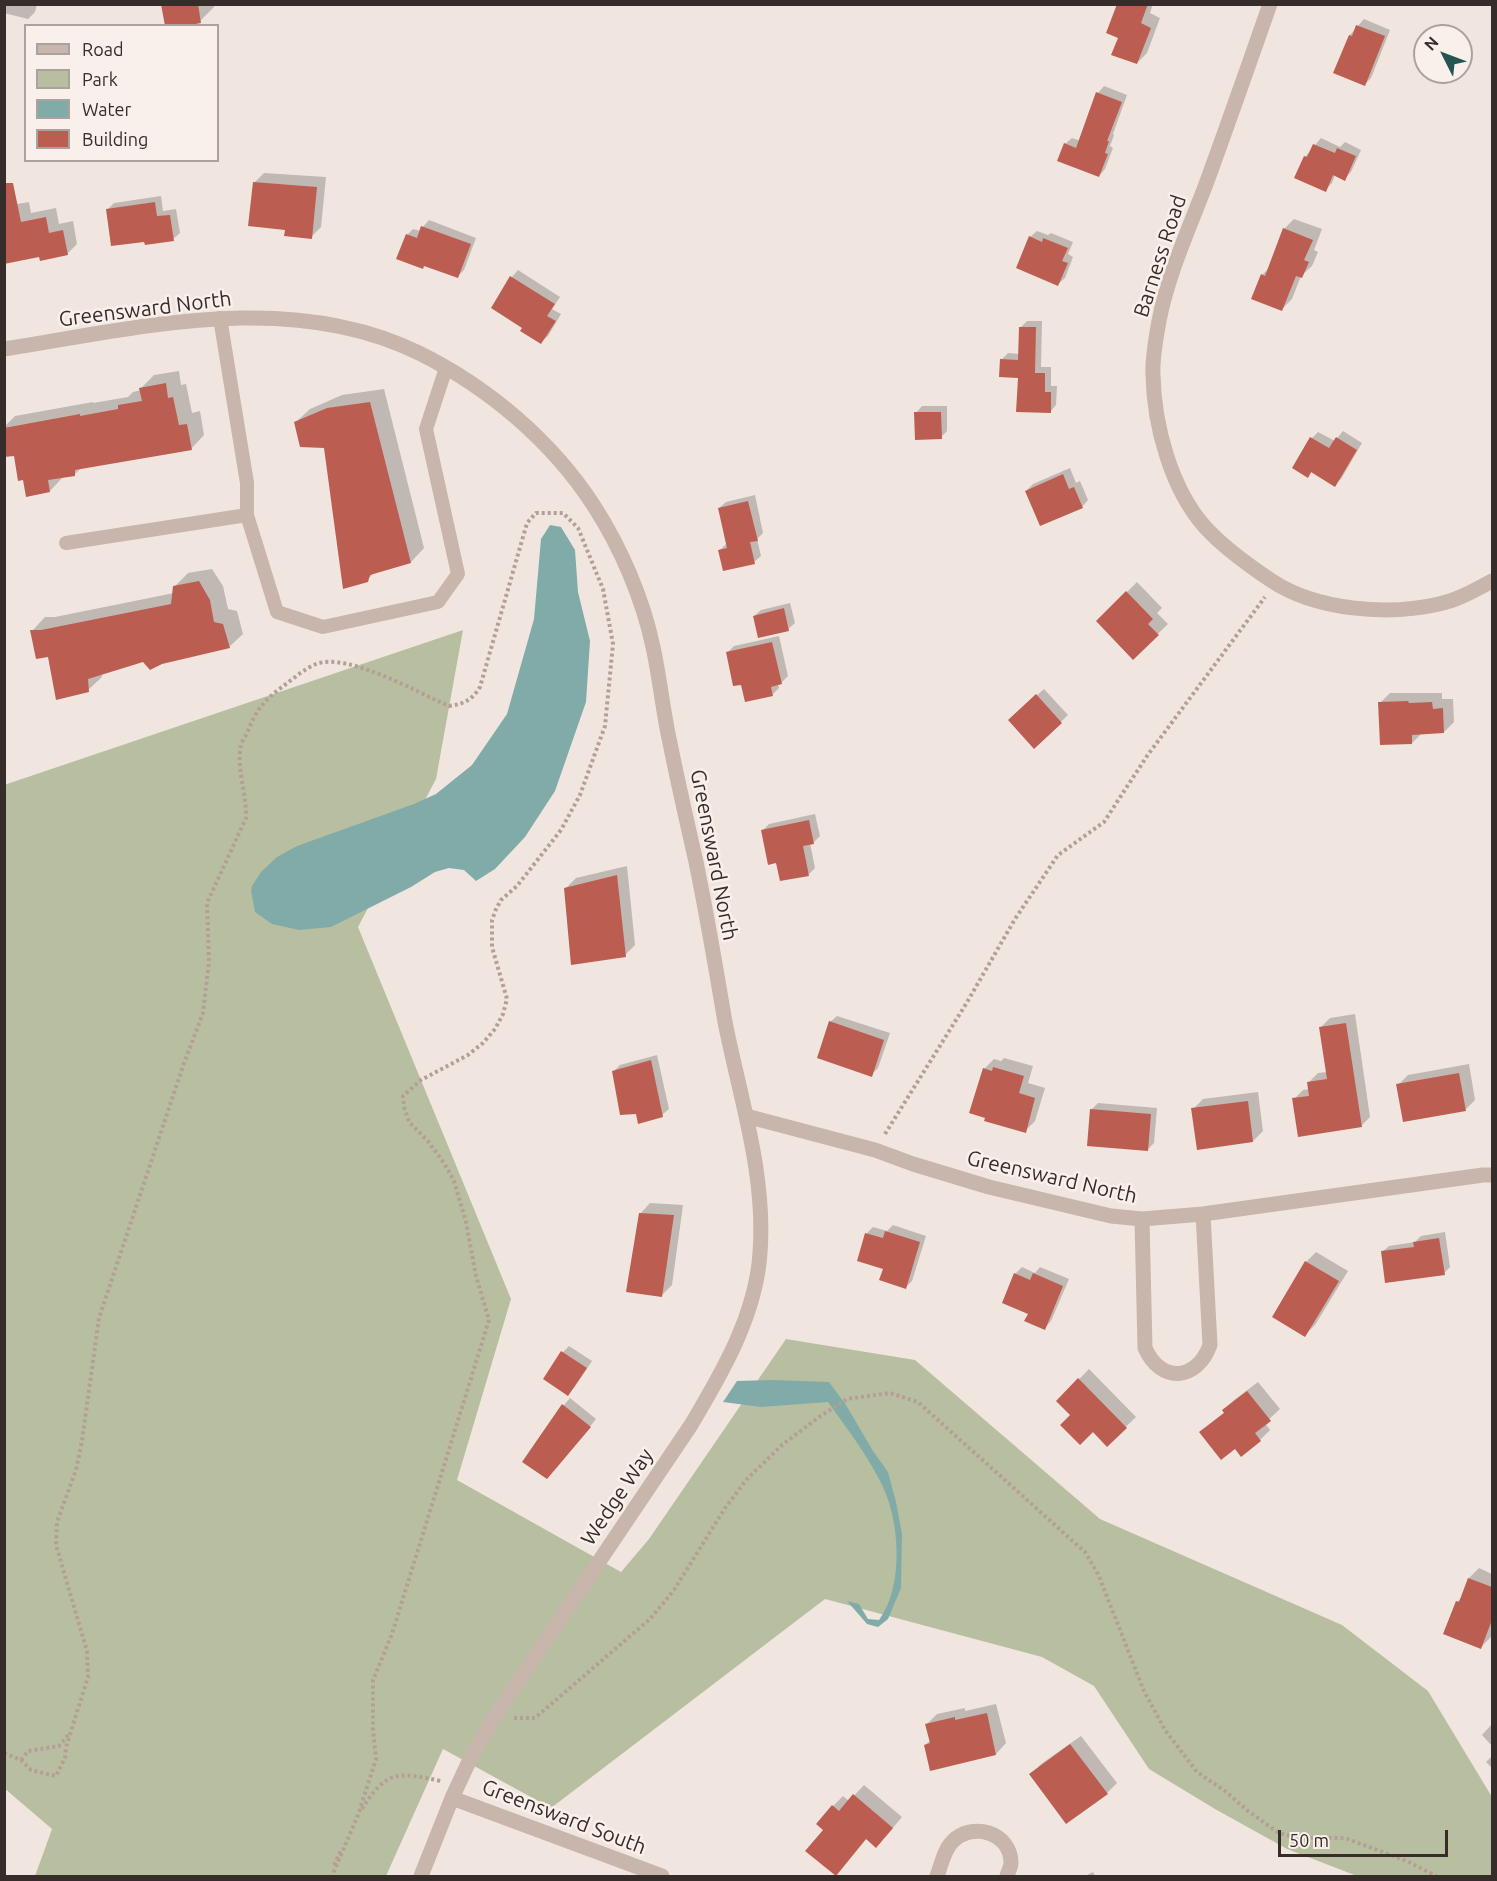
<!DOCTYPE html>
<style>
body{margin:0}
#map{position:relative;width:1497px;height:1881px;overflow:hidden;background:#f1e6df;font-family:Ubuntu,sans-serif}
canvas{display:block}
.frame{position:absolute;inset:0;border:6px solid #362c2a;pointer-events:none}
.legend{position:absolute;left:24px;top:24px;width:195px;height:138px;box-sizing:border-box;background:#f9f0eb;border:2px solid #aba29e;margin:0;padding:8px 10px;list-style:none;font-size:18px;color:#362c2a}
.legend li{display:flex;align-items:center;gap:12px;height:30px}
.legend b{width:30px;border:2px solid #aba29e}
.north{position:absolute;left:1413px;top:24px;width:60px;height:60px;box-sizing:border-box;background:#f9f0eb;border:2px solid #aba29e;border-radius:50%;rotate:312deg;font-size:16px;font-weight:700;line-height:24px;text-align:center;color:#362c2a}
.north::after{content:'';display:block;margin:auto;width:21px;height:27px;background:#235552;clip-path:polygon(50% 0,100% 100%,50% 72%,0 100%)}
.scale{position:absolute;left:1278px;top:1830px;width:170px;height:27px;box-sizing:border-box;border:3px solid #362c2a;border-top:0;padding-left:8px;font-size:18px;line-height:21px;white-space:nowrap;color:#362c2a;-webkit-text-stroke:4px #f9f0eb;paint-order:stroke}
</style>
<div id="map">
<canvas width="1497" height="1881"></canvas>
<div class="frame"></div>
<ul class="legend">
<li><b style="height:8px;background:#c8b5ab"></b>Road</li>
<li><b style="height:16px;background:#b8bfa0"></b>Park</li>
<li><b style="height:16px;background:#80aba8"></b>Water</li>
<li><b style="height:16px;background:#bc5d51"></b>Building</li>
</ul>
<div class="north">N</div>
<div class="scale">50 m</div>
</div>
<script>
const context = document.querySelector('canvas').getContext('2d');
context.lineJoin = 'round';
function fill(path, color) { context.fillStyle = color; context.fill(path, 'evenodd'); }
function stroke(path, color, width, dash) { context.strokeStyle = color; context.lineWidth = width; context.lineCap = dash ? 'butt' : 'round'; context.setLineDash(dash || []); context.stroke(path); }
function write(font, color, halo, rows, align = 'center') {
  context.font = font + ' Ubuntu,sans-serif'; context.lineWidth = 5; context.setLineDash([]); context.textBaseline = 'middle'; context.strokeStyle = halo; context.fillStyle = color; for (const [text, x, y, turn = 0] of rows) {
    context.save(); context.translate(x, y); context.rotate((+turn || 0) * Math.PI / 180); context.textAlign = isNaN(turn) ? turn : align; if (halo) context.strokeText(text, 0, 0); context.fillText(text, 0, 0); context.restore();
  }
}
fill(new Path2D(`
 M463,630L436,779L358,927L511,1299L457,1480L621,1572L649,1539L786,1339L915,1360L1100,1519L1342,1625L1428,1691L1492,1797V1876H1357L1287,1849L1215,1809L1149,1769L1094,1686L1042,1657L825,1599L551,1808L443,1749L386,1876H35L52,1829L4,1788V785Z`), '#b8bfa0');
fill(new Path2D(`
 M550,525L561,527L575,550L578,592L590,641L586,702L555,791L525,837L495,869L476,881L464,870L449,868L435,872L411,887L331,927L299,930L272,924L255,912L251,891L252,886L261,872L277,857L297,846L414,804L436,794L472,765L507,714L534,619L541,539Z
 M772,1380L829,1382L846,1405L873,1451L888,1472L896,1502L902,1534L901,1588L888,1619L878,1627L867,1624L847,1601L859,1604L868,1619L879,1620C905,1585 900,1516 879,1479C865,1452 846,1427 828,1402L761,1407L723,1402L737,1381Z`), '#80aba8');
fill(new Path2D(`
 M4,4H37L35,12L28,19L4,13Z
 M163,4H213L214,7L200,21Z
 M1119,4H1153L1150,13L1160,18L1147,53L1137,63L1120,37Z
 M1364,19L1390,30L1371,78L1364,85L1350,35Z
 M1104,86L1127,95L1113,134L1114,135L1110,146L1113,148L1105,169L1099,176L1065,144L1072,138L1081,141L1098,93Z
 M1321,138L1340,147L1345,142L1361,150L1351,172L1344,179L1335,175L1332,183L1325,190L1305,157Z
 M264,173L326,177L321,227L311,237L286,229L254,183Z
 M161,196L163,211L176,209L180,233L173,239L107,210L114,203Z
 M29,202L31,213L56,208L59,224L73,221L77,244L67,254L40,255L11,205Z
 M1294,219L1322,229L1314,250L1318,252L1312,266L1301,276L1292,299L1282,309L1262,275L1269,268L1284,229Z
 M429,220L476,238L464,270L458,276L407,235L413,229L421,231L423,227Z
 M1037,231L1048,235L1051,233L1073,242L1068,254L1073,257L1065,278L1058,284L1030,237Z
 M518,270L560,297L552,309L561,314L548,336L541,342L524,327L493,307L512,277Z
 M1027,321H1042L1041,367H1051V386H1057L1056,405L1050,412L1019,376L1001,360L1008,353L1020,354L1021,327Z
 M179,371L181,385L186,384L192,413L200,411L204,435L191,449L81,468L75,474L63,477L50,491L24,478L15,454L4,446V427L15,416L93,402V403L128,397L133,392L141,390V388L154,375Z
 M384,389L424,548L411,562L375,572L367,580L326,447L296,422L310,409L342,395Z
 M922,406H947V431L941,437L916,413Z
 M1343,431L1362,443L1341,479L1334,485L1312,472L1308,476L1294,468L1312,438L1318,432L1335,441Z
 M1070,468L1076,483L1080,481L1088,500L1082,507L1026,491L1033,484Z
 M755,495L763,533L757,539L761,556L754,562L720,550L726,544L719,508L726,502Z
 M212,569L223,586L228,609L237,611L243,634L229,647L143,660L102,673V677L88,690L49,655L32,631L45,617H55L174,593V587L188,573Z
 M1137,582L1162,608L1157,613L1168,624L1134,657L1098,621Z
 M790,603L795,623L788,629L754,616L761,610Z
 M779,636L788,676L781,683L778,684L779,688L773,694L742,683L727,653L734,646Z
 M1044,689L1068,715L1034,747L1016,714Z
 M1390,693H1442V699H1453L1454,722L1444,732L1422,733L1412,743L1380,703Z
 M815,814L820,836L813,843H810L815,868L809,874L777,861L763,830L769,824Z
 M627,866L635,945L625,955L566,888L576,878Z
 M1355,1014L1370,1117L1361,1126L1294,1099L1303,1090L1310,1089L1309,1082L1318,1073L1327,1072L1321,1027L1330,1018Z
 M837,1016L890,1033L878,1068L871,1075L830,1022Z
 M657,1055L669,1109L662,1115L637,1113L613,1072L620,1065Z
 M1004,1058L1033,1066L1028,1083L1045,1088L1035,1121L1025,1131L984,1069L994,1059L1001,1061Z
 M1469,1064L1475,1100L1465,1110L1398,1085L1408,1075Z
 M1258,1092L1263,1131L1253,1141L1193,1109L1203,1099Z
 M1098,1103L1157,1108L1154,1143L1148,1149L1091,1110Z
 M650,1203L683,1205L672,1285L662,1295L640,1214Z
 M893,1225L926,1236L912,1281L906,1287L885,1268L867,1233L873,1227L887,1231Z
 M1445,1232L1450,1267L1444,1273L1382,1252L1389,1246L1415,1242L1421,1236Z
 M1316,1252L1348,1271L1315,1325L1305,1335L1306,1262Z
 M1022,1267L1035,1273L1040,1267L1069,1279L1051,1321L1045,1328L1030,1313L1015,1274Z
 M569,1346L592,1361L574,1388L568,1394L563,1352Z
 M1089,1369L1136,1417L1107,1445L1058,1401Z
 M1258,1382L1280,1409L1265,1423L1270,1430L1260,1440L1211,1423L1225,1412L1224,1410L1234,1400Z
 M570,1398L596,1419L554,1471L524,1461L564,1405Z
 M1479,1568L1492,1574V1633L1491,1637L1481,1647L1457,1602L1463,1596L1469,1578Z
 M996,1704L1006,1743L996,1754L931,1769L925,1745L931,1740L927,1724L937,1714L965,1708V1711Z
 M1492,1724V1746L1482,1735Z
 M1081,1736L1117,1783L1107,1793L1031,1774L1041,1764Z
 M1492,1756V1768L1486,1762Z
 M864,1785L902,1817L886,1836L867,1838L836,1874L825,1830L833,1806L843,1796L849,1801Z
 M1093,1872L1095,1876H1085Z`), '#0003');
fill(new Path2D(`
 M161,4H198L201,23L186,26H165Z
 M1117,4H1148L1141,23L1151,28L1137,64L1111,55L1118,38L1106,33Z
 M1356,25L1385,36L1365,86L1333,73L1349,35L1352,36Z
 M1096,92L1122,102L1107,141H1109L1105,153L1108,154L1099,177L1057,161L1064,143L1076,148Z
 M1313,144L1335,153L1337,148L1356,156L1345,181L1333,175L1326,192L1294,178L1304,156L1307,157Z
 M253,182L317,187L312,239L284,236L285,230L248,226Z
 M4,183H13L21,222L46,217L49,233L63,230L68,255L40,261L39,257L4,264Z
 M155,202L157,216L170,215L174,241L145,245L144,242L111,246L106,209Z
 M421,226L471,244L458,278L424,266L423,269L396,259L406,234L417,238Z
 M1283,228L1313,240L1304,260L1309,262L1302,278L1296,276L1282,311L1251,299L1261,274L1265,276Z
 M1029,236L1042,242L1043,238L1068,248L1062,261L1068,263L1058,286L1016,268Z
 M510,276L555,304L547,316L556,321L541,344L520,331L522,328L491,308Z
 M1019,327H1036L1035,373H1045V392H1051V413L1016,412L1018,378L999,377L1000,359L1018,360Z
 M166,383L168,398L173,397L179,425L187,424L192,450L75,470V476L48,480L50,492L26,497L23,480L18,481L14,456L4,457V428L80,414V416L118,409V405L142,401L139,388Z
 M370,402L411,563L370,575L368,582L343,589L324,448L300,447L294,422L327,408Z
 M914,412H941L942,439L915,440Z
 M1310,437L1329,448L1336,437L1357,450L1335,487L1311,472L1308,478L1292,468Z
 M1063,474L1069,489L1074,487L1083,508L1040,526L1025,491Z
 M748,501L758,541L750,542L755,564L723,571L718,550L727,548L718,508Z
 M199,581L210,600L214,622L223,624L230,648L162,664L150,670L143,662L88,679L89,692L56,700L48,657L36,659L30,630H41L171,604L173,586Z
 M1126,591L1153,619L1148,624L1159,635L1133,660L1096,621Z
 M784,608L789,631L758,638L753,616Z
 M772,642L782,684L771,687L773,696L745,702L741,685L733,686L726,652Z
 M1036,694L1062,723L1034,749L1008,720Z
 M1408,701L1409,703L1432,702L1433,709L1443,708L1444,733L1412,735V744L1380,745L1378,702Z
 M809,820L814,844L803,846L809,876L780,881L776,863L768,865L761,830Z
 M617,875L626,957L571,965L564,888Z
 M829,1021L884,1040L872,1077L817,1058Z
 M1346,1023L1362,1127L1298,1137L1292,1098L1309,1096L1307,1082L1327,1079L1319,1027Z
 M651,1060L663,1117L638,1124L636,1114L620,1115L612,1071Z
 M993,1067L1024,1076L1019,1093L1035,1098L1026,1133L984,1121L985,1118L969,1113L983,1068L992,1071Z
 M1459,1073L1466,1111L1403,1122L1396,1084Z
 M1248,1101L1253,1142L1197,1150L1191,1108Z
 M1090,1109L1151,1114L1148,1151L1087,1146Z
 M639,1213L674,1215L662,1297L626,1292Z
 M885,1231L920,1242L906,1289L879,1280L883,1269L857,1261L865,1233L883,1238Z
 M1439,1238L1445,1275L1385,1283L1381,1251L1414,1247L1413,1242Z
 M1305,1261L1339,1281L1305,1337L1272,1317Z
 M1014,1273L1030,1280L1033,1273L1063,1286L1045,1330L1024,1321L1028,1314L1002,1303Z
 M561,1351L587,1368L568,1396L543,1379Z
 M1078,1378L1127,1428L1107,1447L1093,1432L1080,1445L1060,1425L1070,1415L1056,1401Z
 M1247,1391L1271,1421L1255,1433L1261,1441L1241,1457L1235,1449L1221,1460L1199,1432L1224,1413L1222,1410Z
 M562,1404L591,1427L547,1479L522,1462Z
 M1468,1578L1492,1587V1620L1481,1649L1443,1634L1456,1601L1459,1602Z
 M987,1713L996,1755L930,1771L924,1745L930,1743L925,1724L955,1717V1720Z
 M1070,1744L1108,1794L1066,1824L1029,1774Z
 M853,1794L893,1828L876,1848L866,1839L836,1876L805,1851L823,1830L816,1824L832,1805L839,1811Z`), '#bc5d51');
stroke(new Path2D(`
 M885,1134L966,1004L1015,919L1058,855L1104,822L1147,756L1265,597
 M514,1718H535L650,1619L674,1590L725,1508L747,1479L782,1445L819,1417L847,1399L890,1393L918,1402L1085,1552L1098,1574L1144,1691L1165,1730L1197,1772L1225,1791L1248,1811L1279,1833L1299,1838H1345L1407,1861L1436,1876
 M4,1753L21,1760L31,1770L56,1776L65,1758L66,1747L88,1677L87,1651L56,1545L57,1522L76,1470L82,1441L99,1318L183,1066L203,1013L209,961L207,903L246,818C247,794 236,769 241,745C242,741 245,737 247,733C256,711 263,701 282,687C293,679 304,669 316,664C348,652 418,693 449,706C464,704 472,700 480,687L527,523L536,513H563L578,528L603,589L613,644L605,726L580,795L561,830L517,886L501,900L496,909L492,920V947L507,999L503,1014L495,1029L483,1043L468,1055L421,1080L403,1096L404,1107L409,1122L427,1140L444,1163L454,1181L466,1222L476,1276L489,1320L392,1634L373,1680V1730L376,1759L358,1815L332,1876
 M21,1760L28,1751L59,1746L68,1735
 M362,1809C386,1770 398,1772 441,1781
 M334,1865L341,1850`), '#b49f96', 4, [3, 3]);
stroke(new Path2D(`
 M247,515L277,612L323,627L438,602L458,574L426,429L446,368
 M66,543L247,515V483L220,318`), '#c8b5ab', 14);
stroke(new Path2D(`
 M1270,4C1249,64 1228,124 1206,184C1189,229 1168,274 1159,321C1156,338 1152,358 1153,375C1154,425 1171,489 1205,527C1224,548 1248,565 1272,581C1316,610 1387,616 1439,604C1458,600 1475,590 1492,581
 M4,349C139,328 289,289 419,353C488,387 552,441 594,506C621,548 643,599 653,647C660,679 663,712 670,743C678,783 687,822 696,862C707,915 716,969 725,1022C740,1098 766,1174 760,1253C756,1315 722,1373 691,1425L497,1713L472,1755L452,1798L421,1876
 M746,1116L875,1150L913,1164L989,1187L1111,1216L1142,1219L1203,1214L1483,1175H1492
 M1142,1219L1145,1348C1161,1384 1197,1381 1210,1345L1203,1214
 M452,1798L662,1876
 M937,1876C941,1866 944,1850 952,1842C971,1821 1011,1832 1011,1863C1011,1867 1008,1872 1007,1876`), '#c8b5ab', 15);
write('21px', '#362c2a', '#f9f0eb', [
 ["Barness Road",1160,256,-72],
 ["Greensward North",145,309,-7],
 ["Greensward North",714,855,79],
 ["Greensward North",1052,1177,13],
 ["Wedge Way",617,1497,-56],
 ["Greensward South",564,1817,21]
]);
</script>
